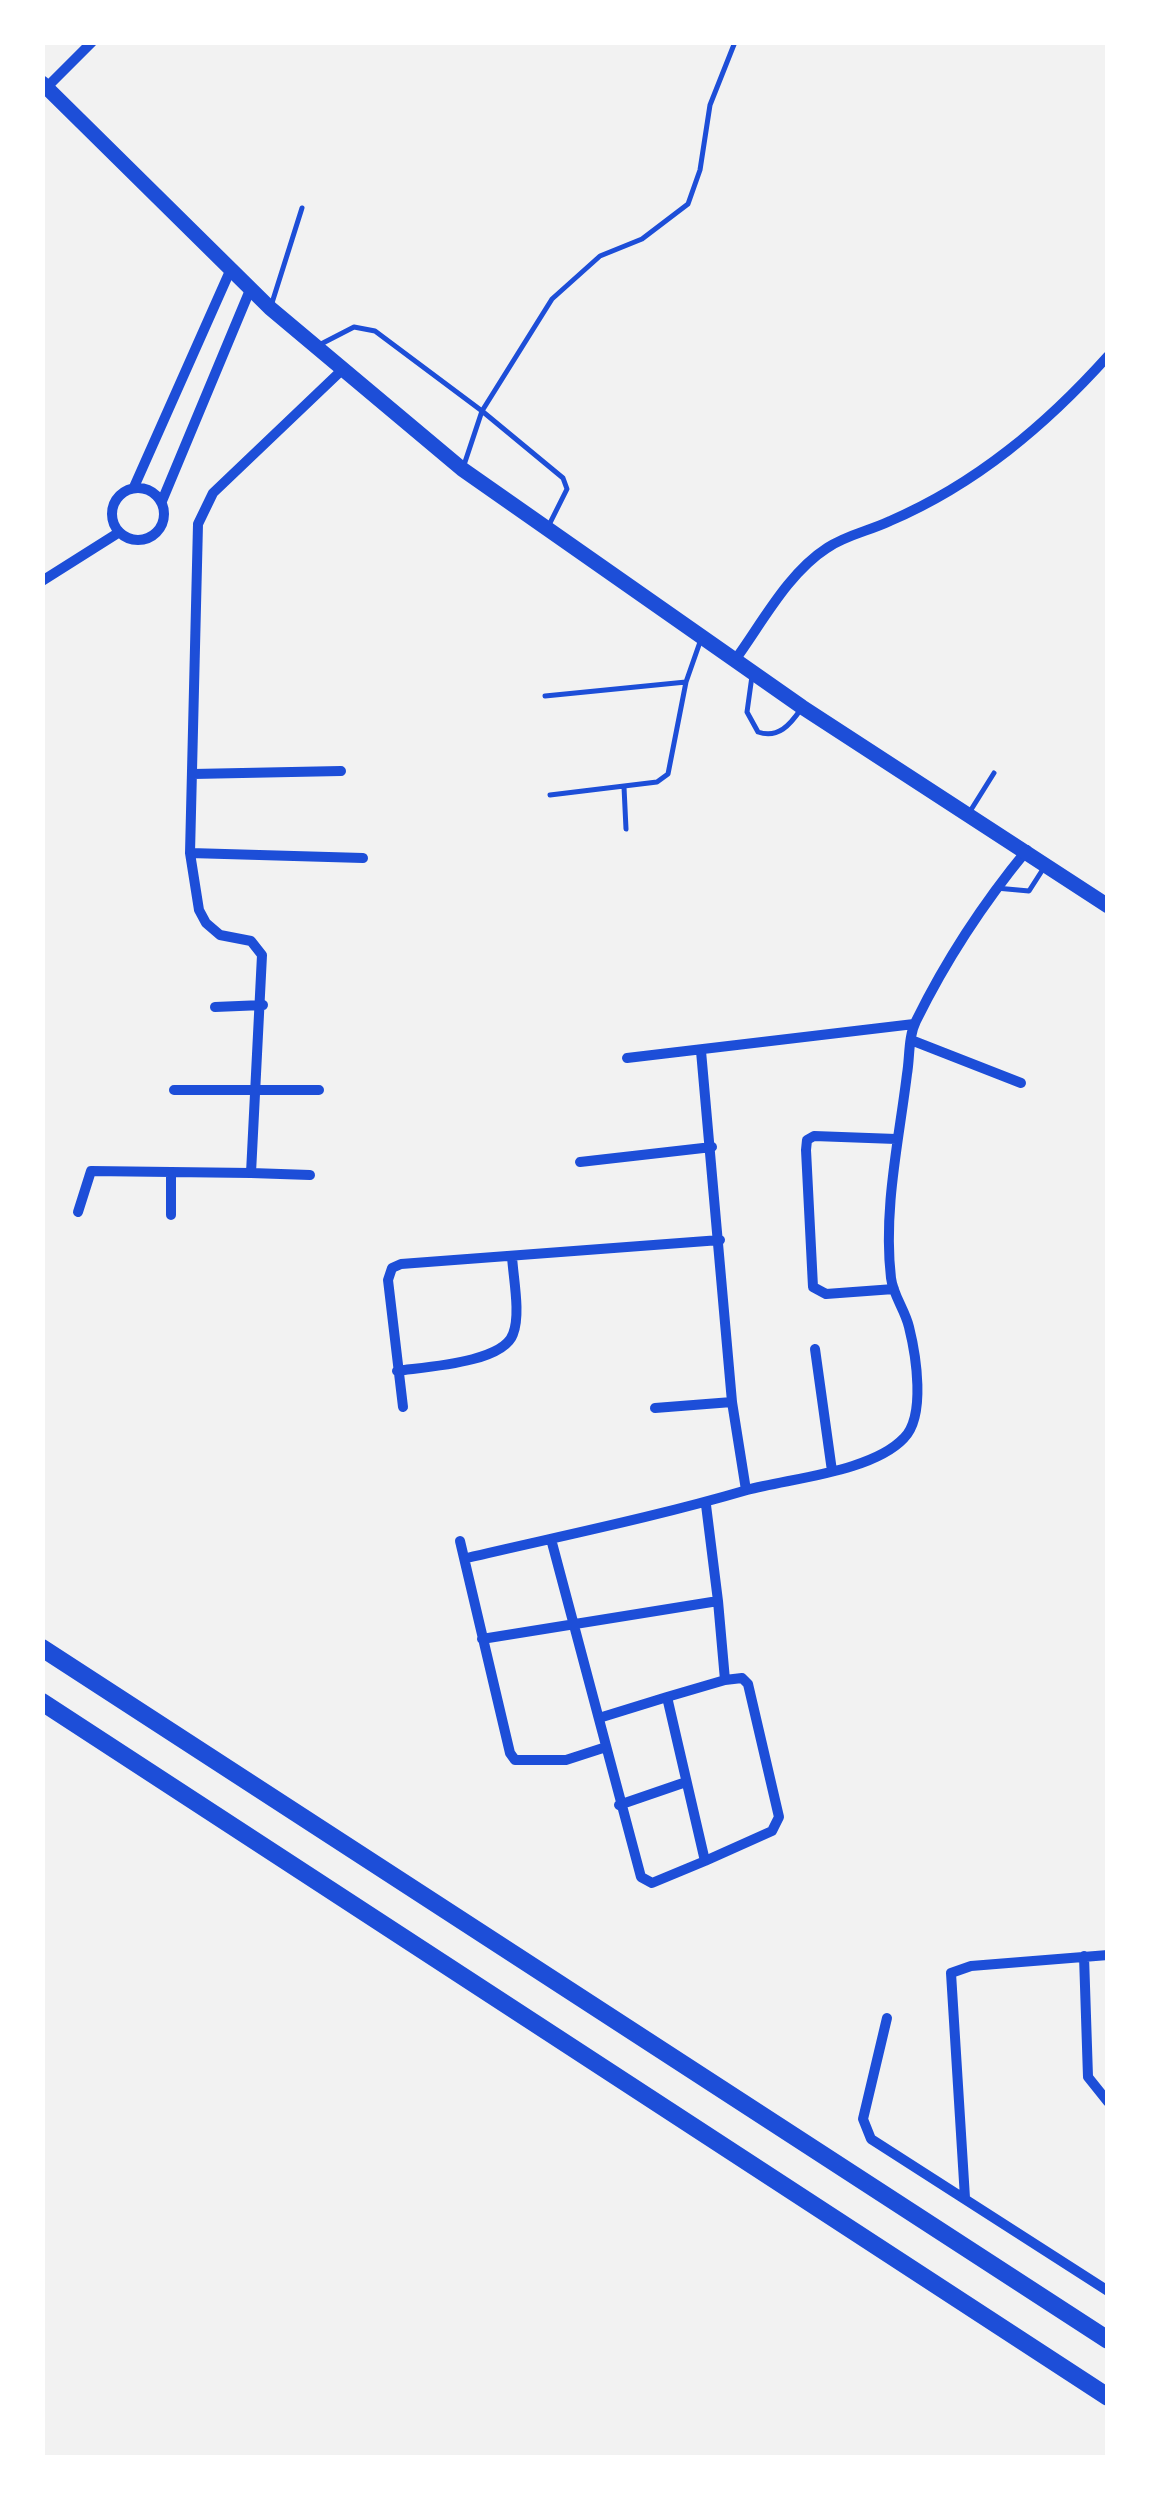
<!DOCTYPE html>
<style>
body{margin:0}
#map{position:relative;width:1150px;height:2500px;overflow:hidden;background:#f2f2f2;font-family:Arial,sans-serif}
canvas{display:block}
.frame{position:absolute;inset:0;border:45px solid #fff;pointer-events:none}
</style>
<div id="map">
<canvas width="1150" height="2500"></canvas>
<div class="frame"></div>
</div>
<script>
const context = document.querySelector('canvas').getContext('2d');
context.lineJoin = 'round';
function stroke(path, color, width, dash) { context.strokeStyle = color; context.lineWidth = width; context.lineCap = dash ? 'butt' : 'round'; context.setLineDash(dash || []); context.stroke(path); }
stroke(new Path2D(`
 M271,306L302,208
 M321,344L354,327L375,331L482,411L464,465
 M548,527L567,489L563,478L482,411L552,299L600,256L642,239L688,204L700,170L710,105L735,42
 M752,676L747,712L758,732C778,739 790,725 801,709
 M545,696L686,682
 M624,787L626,829
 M550,795L657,782L668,774L686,682L700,642
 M969,813L994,773
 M996,888L1029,891L1045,866`), '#1d4ed8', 5);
stroke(new Path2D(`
 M43,91L92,42
 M134,487L230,271
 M112 514a26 26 0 1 1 52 0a26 26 0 1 1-52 0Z
 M162,501L250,290
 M42,581L118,533
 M735,660C762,623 788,573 827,548C846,535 869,531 890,521C976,484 1046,425 1108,356
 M193,774L341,771
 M190,853L363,858
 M215,1007L263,1005
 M911,1040L1021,1083
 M701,1051L732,1402L746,1490
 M627,1058L914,1024
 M174,1090H319
 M580,1162L712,1147
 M251,1173L310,1175
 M78,1212L91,1171L251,1173L262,955L251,941L220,935L206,923L199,910L190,853L198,524L213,493L342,370
 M171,1215V1174
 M894,1289L826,1294L813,1287L806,1150L807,1140L814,1136L896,1139
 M815,1349L832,1471
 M397,1371C424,1367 503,1363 513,1334C521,1314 513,1277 512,1256
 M403,1407L388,1280L392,1268L401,1264L720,1240
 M655,1408L732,1402
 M551,1539L641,1877L652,1883L705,1861L667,1697L599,1718
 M460,1541L510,1753L515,1760H566L603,1748
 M467,1558C561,1536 655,1517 747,1490C791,1478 872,1472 904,1438C926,1416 916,1355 909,1327C905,1310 893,1295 891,1278C883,1210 899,1140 907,1074C910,1057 908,1037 916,1021C945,962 985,901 1027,850
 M482,1639L718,1601L706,1505
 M667,1697L725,1680L718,1601
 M619,1805L686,1782
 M705,1861L772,1831L779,1817L748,1684L742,1678L725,1680
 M1084,1956L1088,2077L1108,2102
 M887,2018L863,2119L871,2139L1108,2291
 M965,2198L951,1973L971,1966L1108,1955`), '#1d4ed8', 10);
stroke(new Path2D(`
 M42,83L270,308L462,469L802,707L1108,906`), '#1d4ed8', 15);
stroke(new Path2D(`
 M42,1648L1108,2340
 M42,1702L1108,2397`), '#1d4ed8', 18);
</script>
